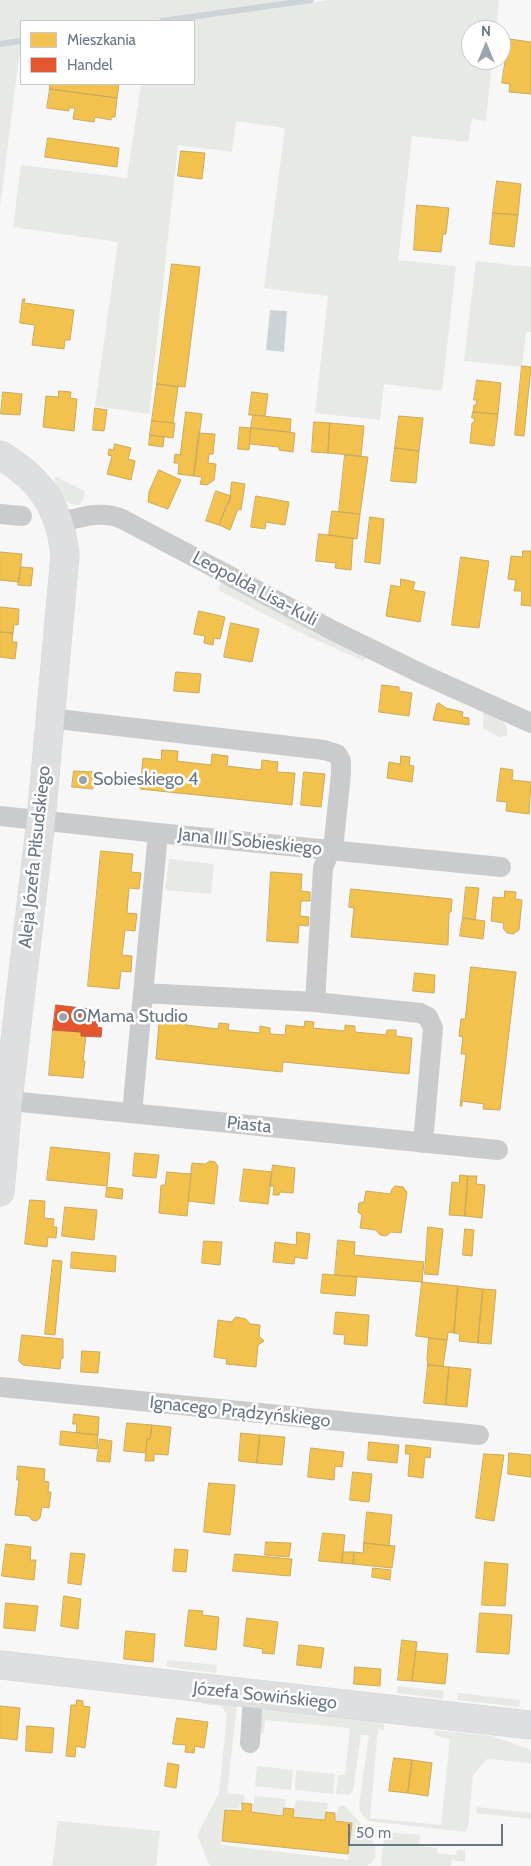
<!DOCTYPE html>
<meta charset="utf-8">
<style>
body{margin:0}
#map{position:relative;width:531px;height:1866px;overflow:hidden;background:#f7f7f7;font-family:Cabin,sans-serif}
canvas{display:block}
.legend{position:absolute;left:20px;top:20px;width:175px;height:65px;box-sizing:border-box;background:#fff;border:1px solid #c3c9ce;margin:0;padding:6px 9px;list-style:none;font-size:15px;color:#697885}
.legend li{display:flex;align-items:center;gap:10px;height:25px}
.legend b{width:25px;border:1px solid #c3c9ce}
.north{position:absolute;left:461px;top:20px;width:50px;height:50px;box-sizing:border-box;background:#fff;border:1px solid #c3c9ce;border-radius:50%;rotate:0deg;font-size:14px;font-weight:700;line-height:20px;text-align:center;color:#697885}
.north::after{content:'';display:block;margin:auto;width:18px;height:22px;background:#9ba4ad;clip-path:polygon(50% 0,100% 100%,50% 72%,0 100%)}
.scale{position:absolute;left:348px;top:1824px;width:155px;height:22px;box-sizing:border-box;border:2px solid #697885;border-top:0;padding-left:6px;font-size:15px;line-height:18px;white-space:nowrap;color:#697885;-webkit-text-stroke:4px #fff;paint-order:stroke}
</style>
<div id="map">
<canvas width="531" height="1866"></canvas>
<ul class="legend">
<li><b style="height:14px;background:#f2c14e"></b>Mieszkania</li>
<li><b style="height:14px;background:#e4572e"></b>Handel</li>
</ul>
<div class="north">N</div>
<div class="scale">50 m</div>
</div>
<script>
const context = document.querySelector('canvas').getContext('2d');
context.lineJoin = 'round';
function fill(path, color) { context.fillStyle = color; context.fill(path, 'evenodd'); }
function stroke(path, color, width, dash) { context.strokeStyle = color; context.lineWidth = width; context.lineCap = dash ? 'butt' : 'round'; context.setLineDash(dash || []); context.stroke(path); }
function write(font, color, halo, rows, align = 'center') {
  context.font = font + ' Cabin,sans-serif'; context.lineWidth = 5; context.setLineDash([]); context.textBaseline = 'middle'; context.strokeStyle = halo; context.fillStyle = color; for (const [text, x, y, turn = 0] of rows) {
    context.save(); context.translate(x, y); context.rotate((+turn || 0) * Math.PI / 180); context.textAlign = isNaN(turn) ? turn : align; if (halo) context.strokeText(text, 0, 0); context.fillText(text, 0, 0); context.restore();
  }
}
fill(new Path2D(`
 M0,0H297L145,21H21V39L0,42Z
 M328,0H499L496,30H471V60H492L486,121L472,119L468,142L412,136L398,260L456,266L442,391L384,384L380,420L315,413L328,296L264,288L285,128L236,121L232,152L178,145L149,414L95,406L118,242L13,227L21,165L127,178L141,84H194V21H178Z
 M21,43V56L19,57L0,207V47Z
 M476,261L531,267V332H526L522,367L464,361Z
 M55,476L85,491L83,500L79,505C63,505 54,490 55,476Z
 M223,580L365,657L364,661L307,636L218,590Z
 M486,710C497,717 510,722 507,737L503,735L501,738L483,728L484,716L482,715Z
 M169,859L214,864L211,894L165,890Z
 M167,1660L217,1665L216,1673L167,1667Z
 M398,1686L444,1691L443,1699L397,1693Z
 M458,1693L520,1700L519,1707L457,1700Z
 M202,1702L237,1706L227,1793L245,1795L244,1803H240L239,1809L225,1808L221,1845L348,1860L352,1822L335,1820L338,1807L344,1805C355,1818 393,1851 367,1866H210L197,1835L219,1793L227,1715L221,1706L202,1704Z
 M258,1709L379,1721L384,1724V1730L378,1729L370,1818L441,1825L450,1739L434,1735L435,1730L492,1736L531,1750V1763L487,1759L473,1775L468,1828L465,1832L368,1821L361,1813L359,1806L369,1735H361L353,1791L348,1795L336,1794L338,1775H345L350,1728L265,1720L264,1734L259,1733Z
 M257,1766L293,1770L291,1790L255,1786Z
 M296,1770L335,1774L333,1794L295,1790Z
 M255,1796L286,1799L283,1815L252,1812Z
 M296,1800L328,1803L325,1819L293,1816Z
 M477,1807L531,1813V1819L476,1813Z
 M58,1821L160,1831L156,1866H52Z
 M387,1832L420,1835L419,1846L437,1848V1853L456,1855L457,1850H465V1862L452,1860L451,1866H381L384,1836Z`), '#e6e9e4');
fill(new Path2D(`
 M270,310L287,311L284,352L266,350Z`), '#cdd4d8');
const homes = new Path2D(`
 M509,39L531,42V94L509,92L510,84L502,83Z
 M50,84H119L117,98L50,89Z
 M50,89L117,98L115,117H111V120L95,117L94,122L73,119L75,108H69V111L47,108Z
 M48,138L119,148L117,167L45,157Z
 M181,151L205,153L202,179L178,176Z
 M497,181L521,184L518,215L493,213Z
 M417,205L449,208L446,234H443L441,252L414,250Z
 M493,213L518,215L514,247L490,244Z
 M172,264L200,267L185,387L157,384Z
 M23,299H25L24,303L74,310L70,340H65L64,349L32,345L35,325L20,323Z
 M522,366L531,367L524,436L515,435Z
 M477,380L501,383L498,414L473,412L474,405H476L477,400H474Z
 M157,384L178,387L173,423L152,421Z
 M59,391L71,392L70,398L77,399L74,431L43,427L46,396L58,397Z
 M3,392L22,394L20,415L1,414Z
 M252,392L268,394L265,416L249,415Z
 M95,408L107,410L104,431L93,430Z
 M186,412L202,414L194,476L178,474L179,463H174L175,454L180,455Z
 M473,412L498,414L494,446L470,443L472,423H474L475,418H472Z
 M253,415L291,419L290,432L251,428Z
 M399,416L423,418L419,451L395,448Z
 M152,421L175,423L173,438L150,435Z
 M314,422L330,423L328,453L312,452Z
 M330,423L364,426L361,456L328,453Z
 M240,427L251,428L249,450L238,449Z
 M251,428L295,433L293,452L279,450V447L250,444Z
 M199,433L215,434L213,454H209L208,463L216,464L214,480L207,485L200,484L202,477L194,476Z
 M150,435L164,437L163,447L149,445Z
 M115,444L131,448L128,459L135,461L131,480L107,474L112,456L108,455L109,449L113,450Z
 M395,448L419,451L416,483L391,481Z
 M345,455L368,457L360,514L339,512Z
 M159,470L181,480L168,509L148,502L149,492Z
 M232,482L245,484L241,510L238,509L230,530L219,525L227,503H229Z
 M216,491L231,496L219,525L206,521Z
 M256,496L289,502L285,525L266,522L265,529L251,527Z
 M332,511L360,514L357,539L329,535Z
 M370,517L384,519L380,564L365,562Z
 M319,534L353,538L351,570L335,568L336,563L316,561Z
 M523,551H531V606L521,605L522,591H514L516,580L508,579L511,556L522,557Z
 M0,552L22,554L19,582L0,580Z
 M461,557L489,561L479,628L452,625Z
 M21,567L33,568L31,586L18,585Z
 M401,579L415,582L413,590L425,592L420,622L386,616L391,585L400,587Z
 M0,607L19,609L18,625L14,624L13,633L0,632Z
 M199,611L225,617L220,639L214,638L213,645L204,643L205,636L194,634Z
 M231,623L259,629L252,662L224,657Z
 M0,632L13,633L12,642H17L15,659L0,657Z
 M176,672L201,674L199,693L174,691Z
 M382,685L399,687V691L412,693L409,716L379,712Z
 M439,703L446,708L463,712L462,717L469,718V725L433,720L437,704Z
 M162,750L178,751L177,761L211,765L212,754L228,756L227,766L261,770L262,760L278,762L277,772L295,773L292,805L140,789L143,758L161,760Z
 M401,756L410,757L409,765L414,766L412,782L387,778L389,762L400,764Z
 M501,768L513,770L512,780L531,782L529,814L506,811L507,802L497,801Z
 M74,771L94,772L93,789L72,787Z
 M304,772L325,774L321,807L301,805Z
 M101,851L133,854L131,872L141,873L139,889L129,888L127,913L137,914L135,931L125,930L122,955L132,956L131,972L121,971L119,989L88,986Z
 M271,872L302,874L301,891L310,892V901H301L300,916L309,917L308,926L299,925L298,943L267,941Z
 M466,887L479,888L475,920L463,918Z
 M351,889L452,899L451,912H449L448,945L351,937L354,908L349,907Z
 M505,891L516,892L515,899L522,900L519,930L513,934L507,933L503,928L504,923L491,921L493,897L504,898Z
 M463,918L485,921L483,939L460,936Z
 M471,967L516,972L500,1110L483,1109L484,1104L462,1101V1106H460L466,1054H461L463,1037L459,1036L461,1019H465Z
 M415,973L435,975L434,993L413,991Z
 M177,1019L187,1020L186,1025L218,1029L219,1023L229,1024L228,1030L260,1033V1026L270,1028V1034L285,1035L286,1025L304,1027L305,1021L314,1022L313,1028L345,1031V1025L355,1026V1032L386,1035L387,1030H396V1036L412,1038L409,1074L283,1062L282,1072L156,1059L159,1023L177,1024Z
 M53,1030L81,1032V1036H86L83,1061H85L83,1078L49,1075Z
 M51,1147L110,1153L107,1186L47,1180Z
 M135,1153L159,1155L156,1178L133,1176Z
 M210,1161L215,1162L218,1166L214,1204L188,1201L192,1163L205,1164Z
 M273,1165L295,1168L293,1193L280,1192L279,1195H273L274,1186H270Z
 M244,1169L272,1172L268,1204L240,1201Z
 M167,1172L191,1174L187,1216L159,1213L161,1185H165Z
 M460,1175L468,1176L465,1216L449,1215L452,1182L459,1183Z
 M468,1176H477L476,1184L485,1185L482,1218L465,1216Z
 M395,1186L403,1187L407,1192L401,1233L391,1232L386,1236L380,1235L376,1230L360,1228L362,1215L358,1212L359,1203L364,1202L366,1191L391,1194V1191Z
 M107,1187L123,1189L122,1199L106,1197Z
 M30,1200L45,1201L44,1218L54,1219L53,1227H57L56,1238L48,1237L47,1247L25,1244Z
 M65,1207L97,1210L94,1240L62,1236Z
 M428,1227L443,1229L438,1275L425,1274Z
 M465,1229L474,1230L472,1256L463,1255Z
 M297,1232L310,1234L307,1259L295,1257L294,1264L273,1262L275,1242L296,1245Z
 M338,1240L355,1242L354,1255L424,1262L422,1282L335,1275Z
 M204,1241L222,1242L220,1265L202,1263Z
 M72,1252L116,1256L115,1272L71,1268Z
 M53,1260L62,1261L55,1335L45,1334Z
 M323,1274L357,1277L355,1296L321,1293Z
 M422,1282L458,1286L454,1333L448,1332L447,1340L416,1336Z
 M458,1286L483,1289L478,1343L459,1341L460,1334L454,1333Z
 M483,1289L496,1290L491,1344L478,1343Z
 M336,1312L369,1315L367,1346L344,1344L345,1335L334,1334Z
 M236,1317L246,1319L250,1324L260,1325L259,1336L264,1341L258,1345L256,1367L226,1364L227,1359L214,1357L218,1320L231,1322Z
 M22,1335L63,1339V1358H61L60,1369L23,1365L19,1361Z
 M429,1338L447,1340L443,1366L428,1365L427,1360Z
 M82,1351L100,1352L98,1373L81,1372Z
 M428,1365L449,1367L446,1405L424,1403Z
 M449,1367L471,1369L467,1407L446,1405Z
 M74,1414L99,1417L98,1435L76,1433L77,1424H73Z
 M127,1423L152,1425L150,1439H147L146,1453L124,1451Z
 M152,1425L171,1427L168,1455L154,1454V1461H145L147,1439H150Z
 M61,1431L98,1435L97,1449L60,1445Z
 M241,1433L260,1435L257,1463L239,1461Z
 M260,1435L285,1437L282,1465L257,1463Z
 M100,1439L112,1441L110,1462L97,1461Z
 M369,1442L399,1445L397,1463L368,1460Z
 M406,1445L431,1448L430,1458L425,1457L423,1478L408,1476L410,1454H406Z
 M311,1448L344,1452L342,1467L335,1466L334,1480L308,1477Z
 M509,1453L531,1455V1477L508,1474Z
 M484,1454L504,1455L494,1521L476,1518Z
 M18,1466L45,1469L44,1481L49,1482L48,1492H51L49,1508L42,1507L40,1518L36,1521L32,1520L29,1516L15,1515L19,1480H17Z
 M353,1472L372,1474L369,1502L350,1500Z
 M209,1483L235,1485L230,1535L204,1532Z
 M367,1512L392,1515L389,1546L364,1543Z
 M323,1533L345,1535L342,1563L319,1561Z
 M266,1542L291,1543L289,1557L265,1555Z
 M364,1543L395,1546L392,1568L353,1564L354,1552L363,1553Z
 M6,1544L31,1547L30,1560H36L34,1580L2,1576Z
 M175,1549L188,1550L186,1572L173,1571Z
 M343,1552H354L353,1564L342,1563Z
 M71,1553L85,1554L81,1585L68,1583Z
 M235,1554L292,1559L290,1576L233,1571Z
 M485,1562L508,1564L505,1606L482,1605Z
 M373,1568L391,1570L390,1580L372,1577Z
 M64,1596L81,1599L78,1629L61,1626Z
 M6,1603L38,1606L35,1631L4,1628Z
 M189,1610L203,1611L202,1615L219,1617L216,1650L185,1646Z
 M480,1613L512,1615L509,1654L477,1652Z
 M247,1618L278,1622L274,1654L262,1653L263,1649L244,1646Z
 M126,1631L155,1634L153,1662L124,1659Z
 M402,1640L417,1642L412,1681L398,1680Z
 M299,1645L324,1648L321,1668L297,1665Z
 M416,1651L448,1654L445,1684L412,1681Z
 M355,1667L381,1669L380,1686L354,1684Z
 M77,1700L83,1701V1706L90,1707L85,1748L76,1746L75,1757L66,1756L71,1705H76Z
 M0,1706L20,1708L17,1740L0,1738Z
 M177,1718L208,1722L204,1748L195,1746L194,1753L185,1752L186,1745L173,1744Z
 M27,1726L54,1728L52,1753L26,1751Z
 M394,1758L412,1760L408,1793L389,1791Z
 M412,1760L432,1763L428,1796L408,1793Z
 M168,1763L179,1765L176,1788L165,1786Z
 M242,1803L252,1804L251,1812L283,1816L284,1808L294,1809L293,1817L325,1820L326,1812L335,1813V1821L352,1823L348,1854L222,1841L225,1810L242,1811Z`);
fill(homes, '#f2c14e');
stroke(homes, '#c9ab5e', 1);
const shops = new Path2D(`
 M56,1005L99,1010L97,1027L102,1028L101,1037L81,1036V1032L53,1030Z`);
fill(shops, '#e4572e');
stroke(shops, '#bf6148', 1);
stroke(new Path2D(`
 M162,21L311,0
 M0,44L21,41`), '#cdd4d8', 6);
const secondary = new Path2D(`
 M0,455C41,479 60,508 65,555L41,820L8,1100L0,1192
 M0,1665L531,1725`);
stroke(secondary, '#d4d5d6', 29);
stroke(new Path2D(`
 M0,514L22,516
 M59,523C81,517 101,510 122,519L334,631L422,674L531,723
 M49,718L324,750L337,754L341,761V774L334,840L323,868L315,1002
 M0,816L158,833L501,867
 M143,993L315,1002L420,1013L428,1017L433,1028L423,1143
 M0,1100L498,1150
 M132,1113L158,833
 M0,1387L479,1435
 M250,1743L253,1695`), '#cacbcc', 20);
stroke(secondary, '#dedfe0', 28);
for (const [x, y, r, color] of [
 [83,780,5,"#9ba4ad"],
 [63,1017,5,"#9ba4ad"]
]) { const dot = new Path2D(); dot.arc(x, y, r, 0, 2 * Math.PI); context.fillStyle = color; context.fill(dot); stroke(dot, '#fff', 2); }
write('18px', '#697885', '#fff', [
 ["Leopolda Lisa-Kuli",255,589,28],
 ["Jana III Sobieskiego",250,842,6],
 ["Aleja Józefa Piłsudskiego",35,857,-84],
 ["Piasta",249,1125,6],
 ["Ignacego Prądzyńskiego",240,1412,6],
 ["Józefa Sowińskiego",265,1696,6]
]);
write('18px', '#697885', '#fff', [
 ["Sobieskiego 4",93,780],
 ["OMama Studio",73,1017]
], 'left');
</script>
